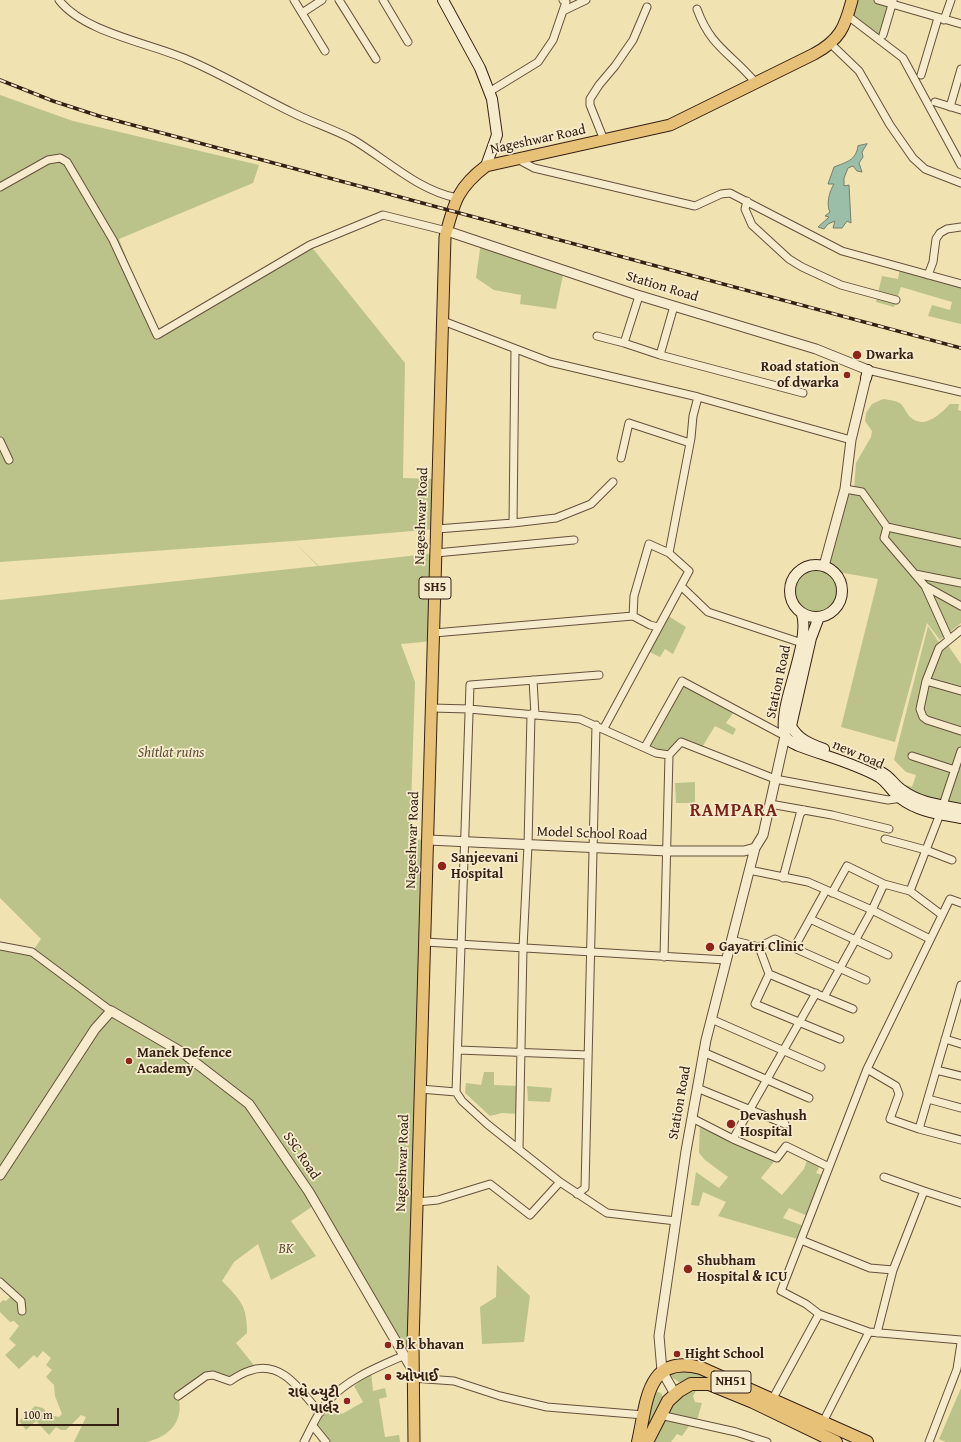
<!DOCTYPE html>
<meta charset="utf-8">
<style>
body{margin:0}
#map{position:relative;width:961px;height:1442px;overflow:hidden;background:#f1e2b2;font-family:"Gentium Book Plus",serif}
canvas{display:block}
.scale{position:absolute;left:16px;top:1408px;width:103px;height:18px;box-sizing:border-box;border:2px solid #362014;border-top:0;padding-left:5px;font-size:12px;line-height:14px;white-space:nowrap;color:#362014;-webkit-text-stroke:3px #f6eccd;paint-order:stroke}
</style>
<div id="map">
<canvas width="961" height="1442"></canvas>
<div class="scale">100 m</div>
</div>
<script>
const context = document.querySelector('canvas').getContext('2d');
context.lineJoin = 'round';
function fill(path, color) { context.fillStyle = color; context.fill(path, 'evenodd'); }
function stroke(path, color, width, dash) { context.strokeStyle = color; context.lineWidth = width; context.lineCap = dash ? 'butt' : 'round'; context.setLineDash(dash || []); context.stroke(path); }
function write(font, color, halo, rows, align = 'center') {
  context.font = font + ' "Gentium Book Plus","Noto Sans Gujarati",serif'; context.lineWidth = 3.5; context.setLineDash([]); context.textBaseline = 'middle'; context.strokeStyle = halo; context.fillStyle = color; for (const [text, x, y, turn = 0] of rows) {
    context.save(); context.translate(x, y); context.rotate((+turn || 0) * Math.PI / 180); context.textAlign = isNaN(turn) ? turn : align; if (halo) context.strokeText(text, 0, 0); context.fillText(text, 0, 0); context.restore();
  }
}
fill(new Path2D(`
 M852,0H893L882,39L848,16Z
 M0,95L73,121L259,165L253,183L119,239L157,335L310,245L405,363L403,478L438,479L437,529L293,541L319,566L436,553L433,641L401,644L415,682L410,839L428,840L412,1369L316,1204L291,1221L316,1256L271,1280L258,1244L234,1262L222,1281C241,1301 247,1305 247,1333L236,1343L257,1369L230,1381L213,1375L178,1396C185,1420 170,1437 146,1442C139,1442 131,1442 124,1442C107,1442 91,1442 74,1442L86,1417L81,1415L66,1430H61L56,1427L49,1435L36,1421L26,1430L19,1421L35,1406L43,1408L49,1415L59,1417L62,1414L55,1396L54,1385L46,1377L52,1370L46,1365L51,1358L43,1351L37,1358L34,1355L19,1369L5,1355L16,1345L9,1339L19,1326L14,1321L10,1322L0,1312V1303L3,1300L6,1301L13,1294L0,1282V946L32,952L41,939L0,898V600L318,566L293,541L0,562ZM120,1015L184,1048L196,1062Z
 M481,242L564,270L556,309L520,304L521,295L494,290L476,278Z
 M900,267L961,282V324L928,316L932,305L950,310L952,302L901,287L894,307L876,302L882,276L898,279Z
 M883,399C889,400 896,400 901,404C905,408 906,413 910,417C925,430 940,414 950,404H959L958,410L961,411V623L940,640L927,623L895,742L841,727L878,579L832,571L824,566L845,489L854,490L856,463L871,437L872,431L865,421L866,413L872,404Z
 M795 591a21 21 0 1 1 42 0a21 21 0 1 1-42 0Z
 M665,614L686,627L673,654L665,649L660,657L645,650Z
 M928,626L940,644H947L961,664V808L901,790L906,785L912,787L916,775L906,772L894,760Z
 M682,681L736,709L726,723L736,729L733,735L715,726L701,749L681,742L669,755L645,747Z
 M695,782V803H676L675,783Z
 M484,1072H494V1085L519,1086L518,1114L502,1113L490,1116L465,1093L466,1083L481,1085Z
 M527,1086L552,1088L550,1102L528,1101Z
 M700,1122L777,1158L761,1178L782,1195L804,1169L808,1157L821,1164L816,1173L825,1176L810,1217L789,1208L783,1218L806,1227L801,1240L718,1216L726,1202L703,1192L699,1206L691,1205L696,1172L719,1188L728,1177L705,1160L699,1153Z
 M497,1265L530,1296L524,1342L482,1344L480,1307L496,1297Z
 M690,1369L860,1442H852L744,1393L679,1382L670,1376V1372Z
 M371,1372L373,1391L385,1388L387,1397L379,1399L385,1437L399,1435L400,1442H328L316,1428L332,1400L342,1414L363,1402L354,1386Z
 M694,1388L696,1391L693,1396L695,1402L702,1403L696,1424L691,1423L682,1436L677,1434L671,1442H652L665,1416L677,1398Z
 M961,1388V1442H946L939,1439Z
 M658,1392L661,1393L664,1399L641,1442L655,1393Z`), '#bbc38b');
const water = new Path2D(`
 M867,144L862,152L863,157L859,163L862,172L857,171L853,166L848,168L844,178V186L849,185L851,223L847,221L842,228H833L835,221L828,224L824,229L818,227L829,217L825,216L830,212C826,205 829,192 834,184H828L834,167C846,162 856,161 858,146Z`);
fill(water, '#9bbea9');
stroke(water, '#737f6d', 1);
const minor = new Path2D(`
 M59,0C83,32 149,43 186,59C222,74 256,95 291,112C311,122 333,129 352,139C386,159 417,190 457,198
 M294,0L325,51
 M339,0L376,59
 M383,0L408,42
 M878,0L961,24
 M697,9C711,48 731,53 755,82
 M563,11L586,0
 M302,13L322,0
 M848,16L903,58L961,165
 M944,20L951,0
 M883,35L893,1
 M831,44L859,71L890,125L913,158L925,169L961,183
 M921,75L938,18
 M489,92L538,62L553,40L566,2L563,0
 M935,102L961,110
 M950,107L961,69
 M604,140L590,105V99L599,85L615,66L633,40L647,7
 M519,160L534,168L695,206L721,194L730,193L842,251L961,284
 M0,187L48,160L60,158L67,162L113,240L157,335L310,245L383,215L447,231
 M747,201L745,209L752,225L789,259L802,267L841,285L896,300
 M928,275L933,262L936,239L940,233L947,229L961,227
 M639,296L624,343L660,355L674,306
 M443,321L550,362L698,397
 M597,336L624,343
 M660,355L803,393
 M868,370L961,392
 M0,441L9,460
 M621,458L629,423L690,443
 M845,489L862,492L887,527L961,543
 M513,523L556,518L591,504L613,482
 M887,527L884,538L925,586L961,606
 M437,529L513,523L515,349
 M436,553L574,540
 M669,553L691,438L693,416L698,397L851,440
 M915,574L961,583
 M681,586L708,612L802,643
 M925,586L949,639
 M961,630L939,648L926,681L920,709L923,717L927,720L961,731
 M434,633L633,616
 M599,675L470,685L456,1092L462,1101L487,1124L560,1182L607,1213L676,1221
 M533,680L535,715
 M926,681L961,691
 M432,708L469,709L580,719L656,753L669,755L681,742L775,779L888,800L902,798
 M604,728L689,571L669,553L649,544L634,596L633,616L650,625L658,627
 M645,747L682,681L785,736
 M912,756L955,770
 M770,804L832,815L889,829
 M885,839L926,850L952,860
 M749,870L808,882L872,910L884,884L910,891L940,814L961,751
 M783,878L800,814L804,810
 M910,891L942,915
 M832,893L847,866L884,884
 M961,903L950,899L867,1069L781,1291L806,1304L819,1314L869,1332L961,1340
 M810,919L888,955
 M731,940L759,947L775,939L794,948L826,890
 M425,942L726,960
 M0,946L32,952L111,1011
 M759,947L769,974L824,997L872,910L930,939
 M794,948L866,980
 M664,957L669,755
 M769,974L755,1004L840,1039
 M961,985L919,1129L961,1140
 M824,997L853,1009
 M711,1019L821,1067
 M945,1039L961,1044
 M458,1050L588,1055
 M703,1052L809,1098
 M867,1069L896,1086L899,1094L890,1119L919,1129
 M936,1070L961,1076
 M697,1088L785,1124
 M420,1089L456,1092
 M928,1099L961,1108
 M692,1118L733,1139L816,993
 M733,1139L777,1158L786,1146L829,1167
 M519,1149L523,948L528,845L531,714
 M924,1191L961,1203
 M577,1194L585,1188L596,725
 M417,1202L438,1200L490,1184L530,1215L560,1182
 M801,1240L870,1268L893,1270
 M0,1282L21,1301L22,1311
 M877,1333L893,1270L924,1191L884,1177
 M412,1378L454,1381L500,1396L547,1407L644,1415
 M178,1396L206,1376L213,1375L230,1381C236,1377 242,1373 249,1371C282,1358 302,1393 320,1413
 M772,1400L819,1314
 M660,1415L736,1432L767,1442
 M823,1422L869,1332
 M313,1426L326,1442
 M304,1442C311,1429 318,1411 329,1400C349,1378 378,1367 405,1355
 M929,1442L957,1369L961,1343`);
const tertiary = new Path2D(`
 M447,231L634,294L816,349L868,370
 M824,566L845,489L851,440L866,378
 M428,840L668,851H744L755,848
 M0,1175L95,1029L111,1011L183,1053L249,1104L309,1192L412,1369
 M675,1394L662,1371L659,1336L686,1151L706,1040L755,848L763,835L785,736`);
const secondary = new Path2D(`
 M443,0L480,68L492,99L497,135L486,166
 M866,378L868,370
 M790 591a26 26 0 1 1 52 0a26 26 0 1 1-52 0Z
 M802,614C809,638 789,684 785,710C784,718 782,727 785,735C787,741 793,743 799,746C825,756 854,763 879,777C887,782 892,792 900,798C918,812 940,814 961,818
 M819,617L811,638L791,726C798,739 810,744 824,749
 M881,772C890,776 894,785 902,790C919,803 941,805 961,809`);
const primary = new Path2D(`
 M414,1442L413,1344L445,237C454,203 457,188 486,166L670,125L814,54C840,40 845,27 852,0`);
const trunk = new Path2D(`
 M638,1442C647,1403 646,1353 701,1368L867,1442
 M647,1442L668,1401L679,1391L691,1384H709L753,1402L836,1442`);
stroke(minor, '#65503c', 9);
stroke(tertiary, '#65503c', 11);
stroke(secondary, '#362014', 12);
stroke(primary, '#362014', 13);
stroke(trunk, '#362014', 14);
stroke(minor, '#f6eccd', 7);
stroke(tertiary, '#f6eccd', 9);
stroke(secondary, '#f6eccd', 10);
stroke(primary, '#e8c179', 11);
stroke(trunk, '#e8c179', 12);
const rail = new Path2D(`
 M0,80L53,101L99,116L961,348`);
stroke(rail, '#362014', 3.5);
stroke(rail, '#f6eccd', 2, [6]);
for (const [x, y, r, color] of [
 [857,355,5,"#8f2418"],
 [847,375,4,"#8f2418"],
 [442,866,5,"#8f2418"],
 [710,947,5,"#8f2418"],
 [129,1061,4,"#8f2418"],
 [731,1124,5,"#8f2418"],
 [688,1269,5,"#8f2418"],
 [388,1345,4,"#8f2418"],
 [677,1354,4,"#8f2418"],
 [388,1377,4,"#8f2418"],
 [347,1401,4,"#8f2418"]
]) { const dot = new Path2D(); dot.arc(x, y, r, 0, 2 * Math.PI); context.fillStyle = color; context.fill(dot); stroke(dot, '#f6eccd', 1.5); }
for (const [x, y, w] of [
 [435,588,32],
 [731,1382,40]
]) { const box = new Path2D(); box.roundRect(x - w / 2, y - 11, w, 22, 3); context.fillStyle = '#f6eccd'; context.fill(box); stroke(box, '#362014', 1); }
write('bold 13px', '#362014', null, [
 ["SH5",435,588],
 ["NH51",731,1382]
]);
write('14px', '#362014', '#f6eccd', [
 ["Nageshwar Road",538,140,-12],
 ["Station Road",662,287,17],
 ["Nageshwar Road",422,516,-88],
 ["Station Road",779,682,-78],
 ["new road",858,755,23],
 ["Model School Road",592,834,2],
 ["Nageshwar Road",413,840,-88],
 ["Station Road",680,1103,-80],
 ["SSC Road",301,1156,56],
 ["Nageshwar Road",403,1163,-88]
]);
write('bold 14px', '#362014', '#f6eccd', [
 ["Dwarka",866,355],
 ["Road station",839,367,"right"],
 ["of dwarka",839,383,"right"],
 ["Sanjeevani",451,858],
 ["Hospital",451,874],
 ["Gayatri Clinic",719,947],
 ["Manek Defence",137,1053],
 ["Academy",137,1069],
 ["Devashush",740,1116],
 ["Hospital",740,1132],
 ["Shubham",697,1261],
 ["Hospital & ICU",697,1277],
 ["B k bhavan",396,1345],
 ["Hight School",685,1354],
 ["ઓખાઈ",396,1377],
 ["રાધે બ્યુટી",339,1393,"right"],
 ["પાર્લર",339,1409,"right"]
], 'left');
write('italic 14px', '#5e5138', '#f6eccd', [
 ["Shitlat ruins",171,753],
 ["BK",286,1249]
]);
context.letterSpacing = '1px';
write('bold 18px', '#7a1f14', '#f6eccd', [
 ["RAMPARA",734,811]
]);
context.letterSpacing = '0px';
</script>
